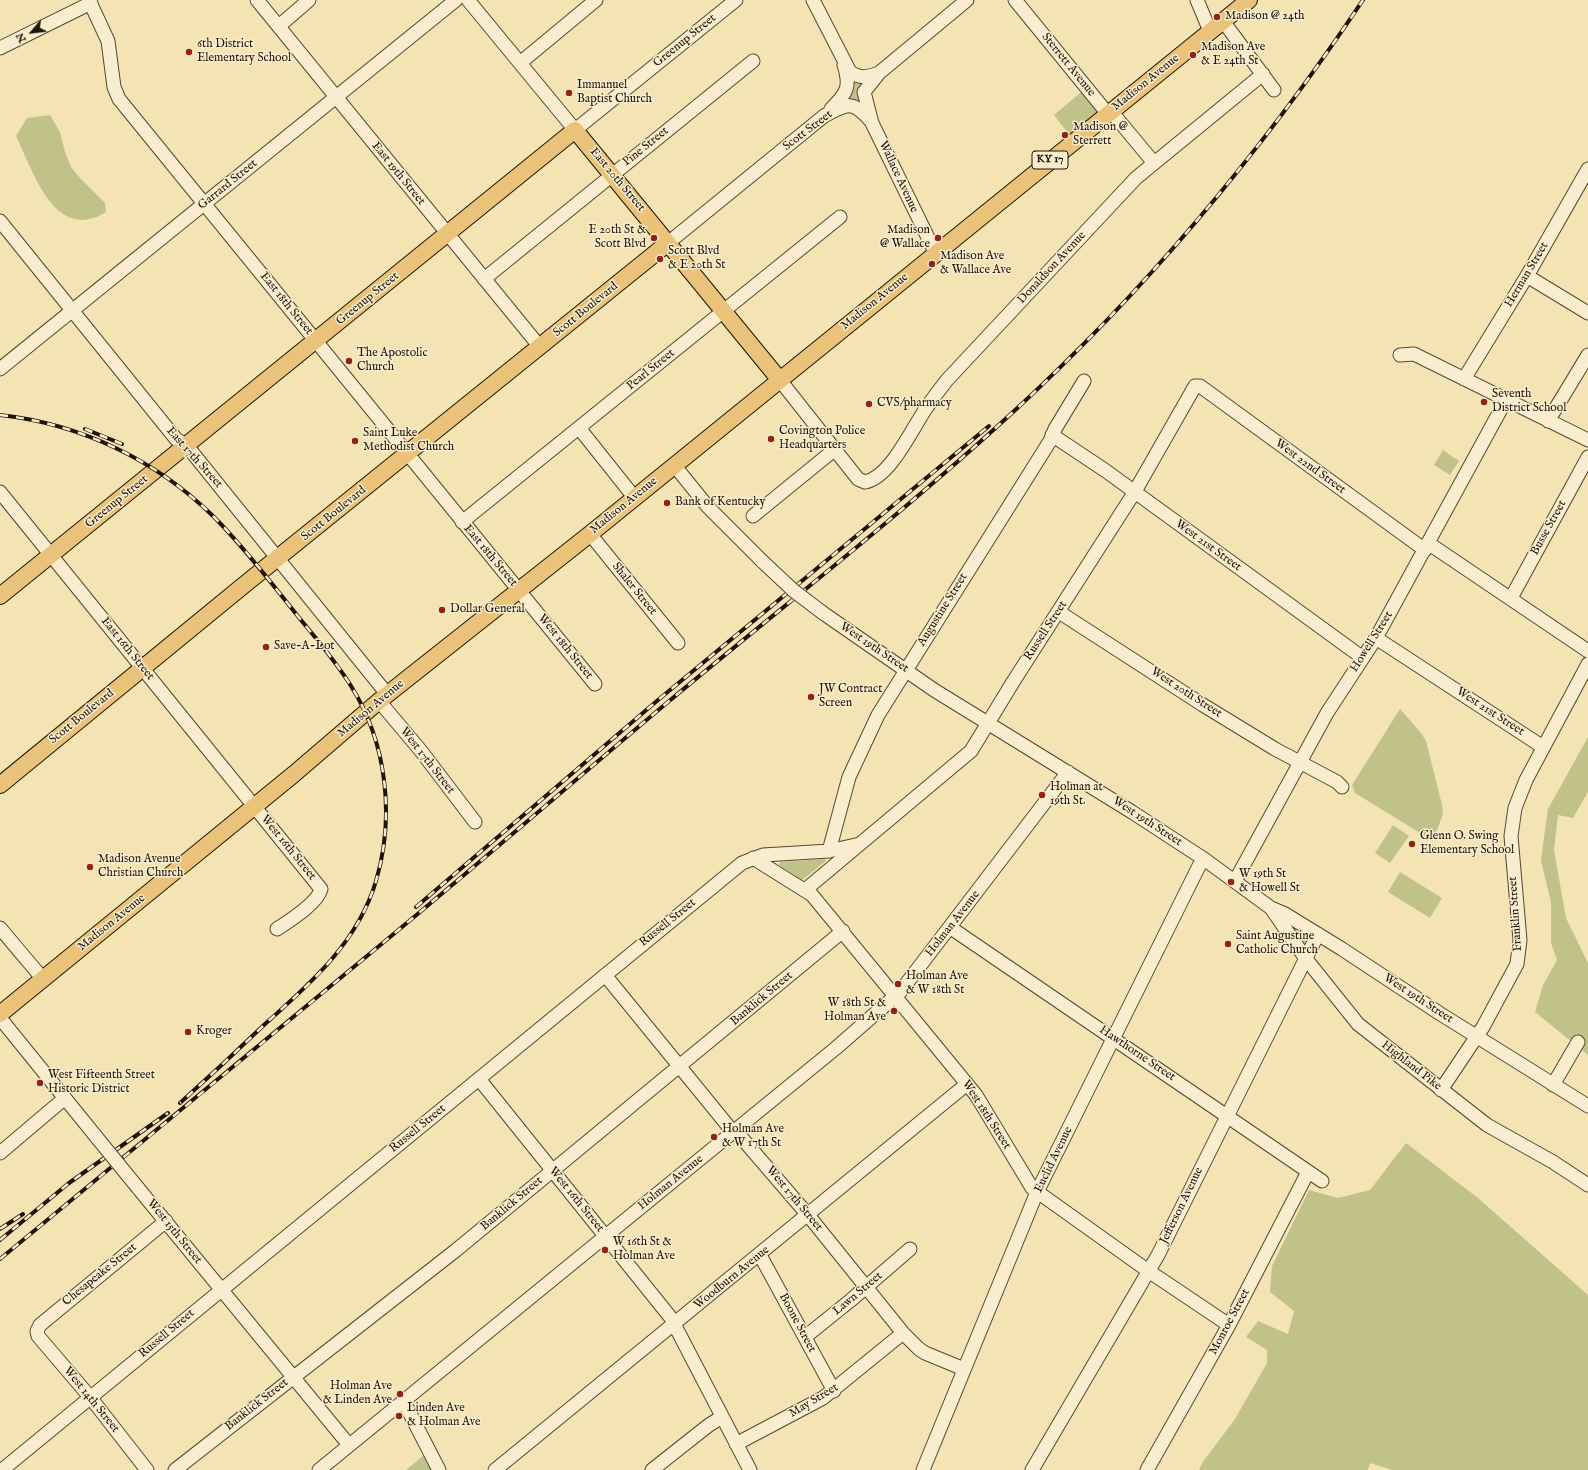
<!DOCTYPE html>
<style>
body{margin:0}
#map{position:relative;width:1588px;height:1470px;overflow:hidden;background:#f4e4b4;font-family:"IM FELL English",serif}
canvas{display:block}
.north{position:absolute;left:12px;top:12px;width:40px;height:40px;-webkit-text-stroke:3px #f8edce;paint-order:stroke;rotate:242deg;font-size:11px;font-weight:700;line-height:16px;text-align:center;color:#1f1407}
.north::after{content:'';display:block;margin:auto;width:14px;height:18px;background:#1f1407;clip-path:polygon(50% 0,100% 100%,50% 72%,0 100%)}
</style>
<div id="map">
<canvas width="1588" height="1470"></canvas>
<div class="north">N</div>
</div>
<script>
const context = document.querySelector('canvas').getContext('2d');
context.lineJoin = 'round';
function fill(path, color) { context.fillStyle = color; context.fill(path, 'evenodd'); }
function stroke(path, color, width, dash) { context.strokeStyle = color; context.lineWidth = width; context.lineCap = dash ? 'butt' : 'round'; context.setLineDash(dash || []); context.stroke(path); }
function write(font, color, halo, rows, align = 'center') {
  context.font = font + ' "IM FELL English",serif'; context.lineWidth = 3; context.setLineDash([]); context.textBaseline = 'middle'; context.strokeStyle = halo; context.fillStyle = color; for (const [text, x, y, turn = 0] of rows) {
    context.save(); context.translate(x, y); context.rotate((+turn || 0) * Math.PI / 180); context.textAlign = isNaN(turn) ? turn : align; if (halo) context.strokeText(text, 0, 0); context.fillText(text, 0, 0); context.restore();
  }
}
fill(new Path2D(`
 M846,72L869,85L866,107L839,100Z
 M1086,88L1108,114L1074,141L1054,115Z
 M50,115L60,132L65,152L71,167L79,177L105,203L106,212C55,244 33,171 16,136L27,118Z
 M1443,450L1459,461L1450,475L1434,465Z
 M1400,709L1421,733L1426,741L1442,805L1443,814L1433,841L1355,793L1352,785Z
 M1588,737V792L1573,818L1558,815L1554,850L1566,918L1588,963V1055L1535,1012L1543,985L1557,960L1551,943V902L1541,861L1544,837L1548,809Z
 M1393,825L1409,836L1390,863L1375,853Z
 M825,859L826,861L802,880L779,865L780,862Z
 M1400,872L1442,898L1430,918L1388,892Z
 M1295,926L1309,937L1306,944H1303L1292,929Z
 M1406,1143L1478,1198L1588,1295V1470H1392L1370,1463L1368,1470H1199L1202,1463L1235,1419L1267,1363V1350L1246,1337L1258,1321L1288,1334L1294,1311L1270,1292L1272,1266L1309,1190L1338,1198L1370,1190Z
 M429,1451L439,1470H406Z`), '#c0c28a');
const minor = new Path2D(`
 M89,0L108,41L114,87L119,99L595,684
 M257,0L540,347
 M468,0L575,130L736,0
 M813,0L850,72C861,79 867,77 879,73
 M1015,0L1108,114L1115,116L1154,163
 M1197,0L1210,31
 M1223,21L1274,90
 M279,26L309,0
 M0,48L91,3
 M520,63L596,0
 M831,109C847,93 851,87 844,65
 M0,221L176,439L187,446L387,694
 M668,243L824,116C846,104 852,99 870,120
 M935,252L872,123L864,92L879,73L967,0
 M1527,276L1588,313
 M484,279L753,61
 M1400,355L1414,354L1588,440
 M0,369L456,0
 M779,379L858,479L865,482C891,477 912,428 927,407C933,398 940,389 947,380L1136,178L1263,74
 M1464,379L1527,276L1588,169
 M1548,421L1588,355
 M581,427L583,433L634,497
 M1052,435L1106,471L1363,658
 M674,465L708,507L763,562
 M0,492L321,889C318,903 289,921 277,929
 M753,516L834,450
 M462,522L840,217
 M590,534L678,643
 M1428,543L1588,651
 M1511,598L1588,457
 M1059,612L1203,705L1275,749L1337,782L1342,787
 M823,613L934,690L1132,812L1204,859L1271,908L1285,914L1342,949L1439,1013L1588,1106
 M1376,638L1543,747
 M379,701L421,751L475,822
 M829,851L849,777L878,715L1050,441L1055,429L1084,381
 M753,858L812,895L976,1095L1032,1188L1147,1270L1229,1325
 M1235,881L1327,713L1376,638L1506,400
 M805,890L971,751L1013,682L1134,493L1195,386H1200L1425,550
 M1271,908L1306,959L1358,1024L1487,1125L1553,1162L1588,1185
 M0,928L43,979
 M951,928L1322,1181
 M605,975L733,1132L740,1136L808,1215L903,1333L919,1349L925,1353L964,1369
 M0,1018L98,1139
 M479,1079L671,1318L750,1470
 M1553,1085L1578,1042
 M1441,1090L1483,1027L1517,964L1520,940L1511,836L1515,808L1526,780L1588,664
 M0,1153L65,1098
 M138,1188L349,1445
 M760,1255L834,1391
 M805,1337L851,1300L910,1249
 M403,1400L439,1470
 M736,1444L823,1398L903,1333
 M2,1470L742,863L763,855L829,851L860,844
 M147,1470L90,1397L38,1336L37,1331L40,1325L166,1221
 M175,1470L455,1251L843,931
 M319,1470L836,1048L900,992L1068,772
 M495,1470L967,1084
 M652,1470L709,1425L722,1417
 M923,1470L1037,1192L1199,866L1204,859
 M1032,1470L1158,1255L1318,934
 M1147,1470L1229,1325L1308,1172`);
const major = new Path2D(`
 M0,596L575,130L779,379
 M0,785L244,585L668,243
 M0,1014L294,774L379,701L590,534L1249,0`);
stroke(minor, '#544832', 15);
stroke(major, '#1f1407', 18);
stroke(minor, '#f8edce', 13);
stroke(major, '#eac27a', 16);
const rail = new Path2D(`
 M0,415C81,424 156,460 214,517C241,544 265,575 289,605C310,632 333,657 351,686C387,743 395,817 376,881C358,942 311,983 265,1024C237,1051 209,1077 180,1103
 M85,429L122,444
 M416,907L658,700L989,426
 M0,1229L23,1214
 M0,1240L69,1183L168,1113
 M0,1259C130,1152 260,1045 390,937C483,860 575,780 668,702C783,606 902,514 1012,413C1145,291 1263,150 1363,0`);
stroke(rail, '#1f1407', 4);
stroke(rail, '#f8edce', 2.5, [8]);
const minorBridge = new Path2D(`
 M763,562L794,591L823,613
 M98,1139L138,1188`);
stroke(minorBridge, '#544832', 15, []);
stroke(minorBridge, '#f8edce', 13);
for (const [x, y, r, color] of [
 [1217,17,4,"#8f2418"],
 [189,52,4,"#8f2418"],
 [1193,55,4,"#8f2418"],
 [569,93,4,"#8f2418"],
 [1065,135,4,"#8f2418"],
 [654,238,4,"#8f2418"],
 [938,238,4,"#8f2418"],
 [660,259,4,"#8f2418"],
 [932,264,4,"#8f2418"],
 [349,361,4,"#8f2418"],
 [1484,402,4,"#8f2418"],
 [869,404,4,"#8f2418"],
 [771,439,4,"#8f2418"],
 [355,441,4,"#8f2418"],
 [667,503,4,"#8f2418"],
 [442,610,4,"#8f2418"],
 [266,647,4,"#8f2418"],
 [811,697,4,"#8f2418"],
 [1042,795,4,"#8f2418"],
 [1412,844,4,"#8f2418"],
 [90,867,4,"#8f2418"],
 [1231,882,4,"#8f2418"],
 [1228,944,4,"#8f2418"],
 [898,984,4,"#8f2418"],
 [894,1011,4,"#8f2418"],
 [188,1032,4,"#8f2418"],
 [40,1083,4,"#8f2418"],
 [714,1137,4,"#8f2418"],
 [605,1250,4,"#8f2418"],
 [400,1394,4,"#8f2418"],
 [399,1416,4,"#8f2418"]
]) { const dot = new Path2D(); dot.arc(x, y, r, 0, 2 * Math.PI); context.fillStyle = color; context.fill(dot); stroke(dot, '#f8edce', 1.5); }
for (const [x, y, w] of [
 [1050,160,36]
]) { const box = new Path2D(); box.roundRect(x - w / 2, y - 9, w, 18, 3); context.fillStyle = '#f8edce'; context.fill(box); stroke(box, '#1f1407', 1); }
write('bold 11px', '#1f1407', null, [
 ["KY 17",1050,160]
]);
write('12px', '#1f1407', '#f8edce', [
 ["Madison @ 24th",1225,17],
 ["6th District",197,45],
 ["Elementary School",197,59],
 ["Madison Ave",1201,48],
 ["& E 24th St",1201,62],
 ["Immanuel",577,86],
 ["Baptist Church",577,100],
 ["Madison @",1073,128],
 ["Sterrett",1073,142],
 ["E 20th St &",646,231,"right"],
 ["Scott Blvd",646,245,"right"],
 ["Madison",930,231,"right"],
 ["@ Wallace",930,245,"right"],
 ["Scott Blvd",668,252],
 ["& E 20th St",668,266],
 ["Madison Ave",940,257],
 ["& Wallace Ave",940,271],
 ["The Apostolic",357,354],
 ["Church",357,368],
 ["Seventh",1492,395],
 ["District School",1492,409],
 ["CVS/pharmacy",877,404],
 ["Covington Police",779,432],
 ["Headquarters",779,446],
 ["Saint Luke",363,434],
 ["Methodist Church",363,448],
 ["Bank of Kentucky",675,503],
 ["Dollar General",450,610],
 ["Save-A-Lot",274,647],
 ["JW Contract",819,690],
 ["Screen",819,704],
 ["Holman at",1050,788],
 ["19th St.",1050,802],
 ["Glenn O. Swing",1420,837],
 ["Elementary School",1420,851],
 ["Madison Avenue",98,860],
 ["Christian Church",98,874],
 ["W 19th St",1239,875],
 ["& Howell St",1239,889],
 ["Saint Augustine",1236,937],
 ["Catholic Church",1236,951],
 ["Holman Ave",906,977],
 ["& W 18th St",906,991],
 ["W 18th St &",886,1004,"right"],
 ["Holman Ave",886,1018,"right"],
 ["Kroger",196,1032],
 ["West Fifteenth Street",48,1076],
 ["Historic District",48,1090],
 ["Holman Ave",722,1130],
 ["& W 17th St",722,1144],
 ["W 16th St &",613,1243],
 ["Holman Ave",613,1257],
 ["Holman Ave",392,1387,"right"],
 ["& Linden Ave",392,1401,"right"],
 ["Linden Ave",407,1409],
 ["& Holman Ave",407,1423]
], 'left');
write('12px', '#1f1407', '#f8edce', [
 ["Greenup Street",685,41,-39],
 ["Sterrett Avenue",1068,65,51],
 ["Madison Avenue",1146,83,-39],
 ["Scott Street",808,131,-37],
 ["Pine Street",646,147,-39],
 ["East 19th Street",398,174,51],
 ["Wallace Avenue",898,177,65],
 ["East 20th Street",617,180,50],
 ["Garrard Street",228,185,-39],
 ["Donaldson Avenue",1052,268,-47],
 ["Herman Street",1527,275,-59],
 ["Greenup Street",368,299,-39],
 ["Madison Avenue",875,302,-39],
 ["East 18th Street",286,304,51],
 ["Scott Boulevard",586,310,-39],
 ["Pearl Street",651,370,-39],
 ["East 17th Street",194,458,48],
 ["West 22nd Street",1310,467,36],
 ["Greenup Street",117,502,-39],
 ["Madison Avenue",624,506,-39],
 ["Scott Boulevard",334,514,-39],
 ["Busse Street",1549,528,-61],
 ["West 21st Street",1208,546,36],
 ["East 18th Street",490,556,50],
 ["Shaler Street",634,589,51],
 ["Augustine Street",943,610,-58],
 ["Russell Street",1046,631,-57],
 ["Howell Street",1372,642,-58],
 ["West 18th Street",565,647,51],
 ["West 19th Street",874,648,34],
 ["East 16th Street",127,649,51],
 ["West 20th Street",1186,693,33],
 ["Madison Avenue",371,709,-40],
 ["West 21st Street",1490,712,33],
 ["Scott Boulevard",82,717,-39],
 ["West 17th Street",427,761,52],
 ["West 19th Street",1147,822,33],
 ["West 16th Street",288,848,51],
 ["Franklin Street",1516,914,-94],
 ["Madison Avenue",112,923,-39],
 ["Russell Street",668,923,-39],
 ["Holman Avenue",953,924,-52],
 ["Banklick Street",762,999,-40],
 ["West 19th Street",1418,999,33],
 ["Hawthorne Street",1137,1054,34],
 ["Highland Pike",1411,1066,38],
 ["West 18th Street",986,1115,57],
 ["Russell Street",418,1129,-39],
 ["Euclid Avenue",1054,1160,-64],
 ["Holman Avenue",671,1183,-39],
 ["West 17th Street",794,1199,50],
 ["West 16th Street",576,1200,51],
 ["Banklick Street",512,1204,-40],
 ["Jefferson Avenue",1182,1206,-64],
 ["West 15th Street",174,1232,51],
 ["Chesapeake Street",100,1275,-39],
 ["Woodburn Avenue",732,1278,-39],
 ["Lawn Street",858,1294,-40],
 ["Monroe Street",1230,1322,-62],
 ["Boone Street",797,1323,62],
 ["Russell Street",167,1334,-40],
 ["West 14th Street",91,1400,51],
 ["May Street",814,1401,-31],
 ["Banklick Street",257,1405,-38]
]);
</script>
